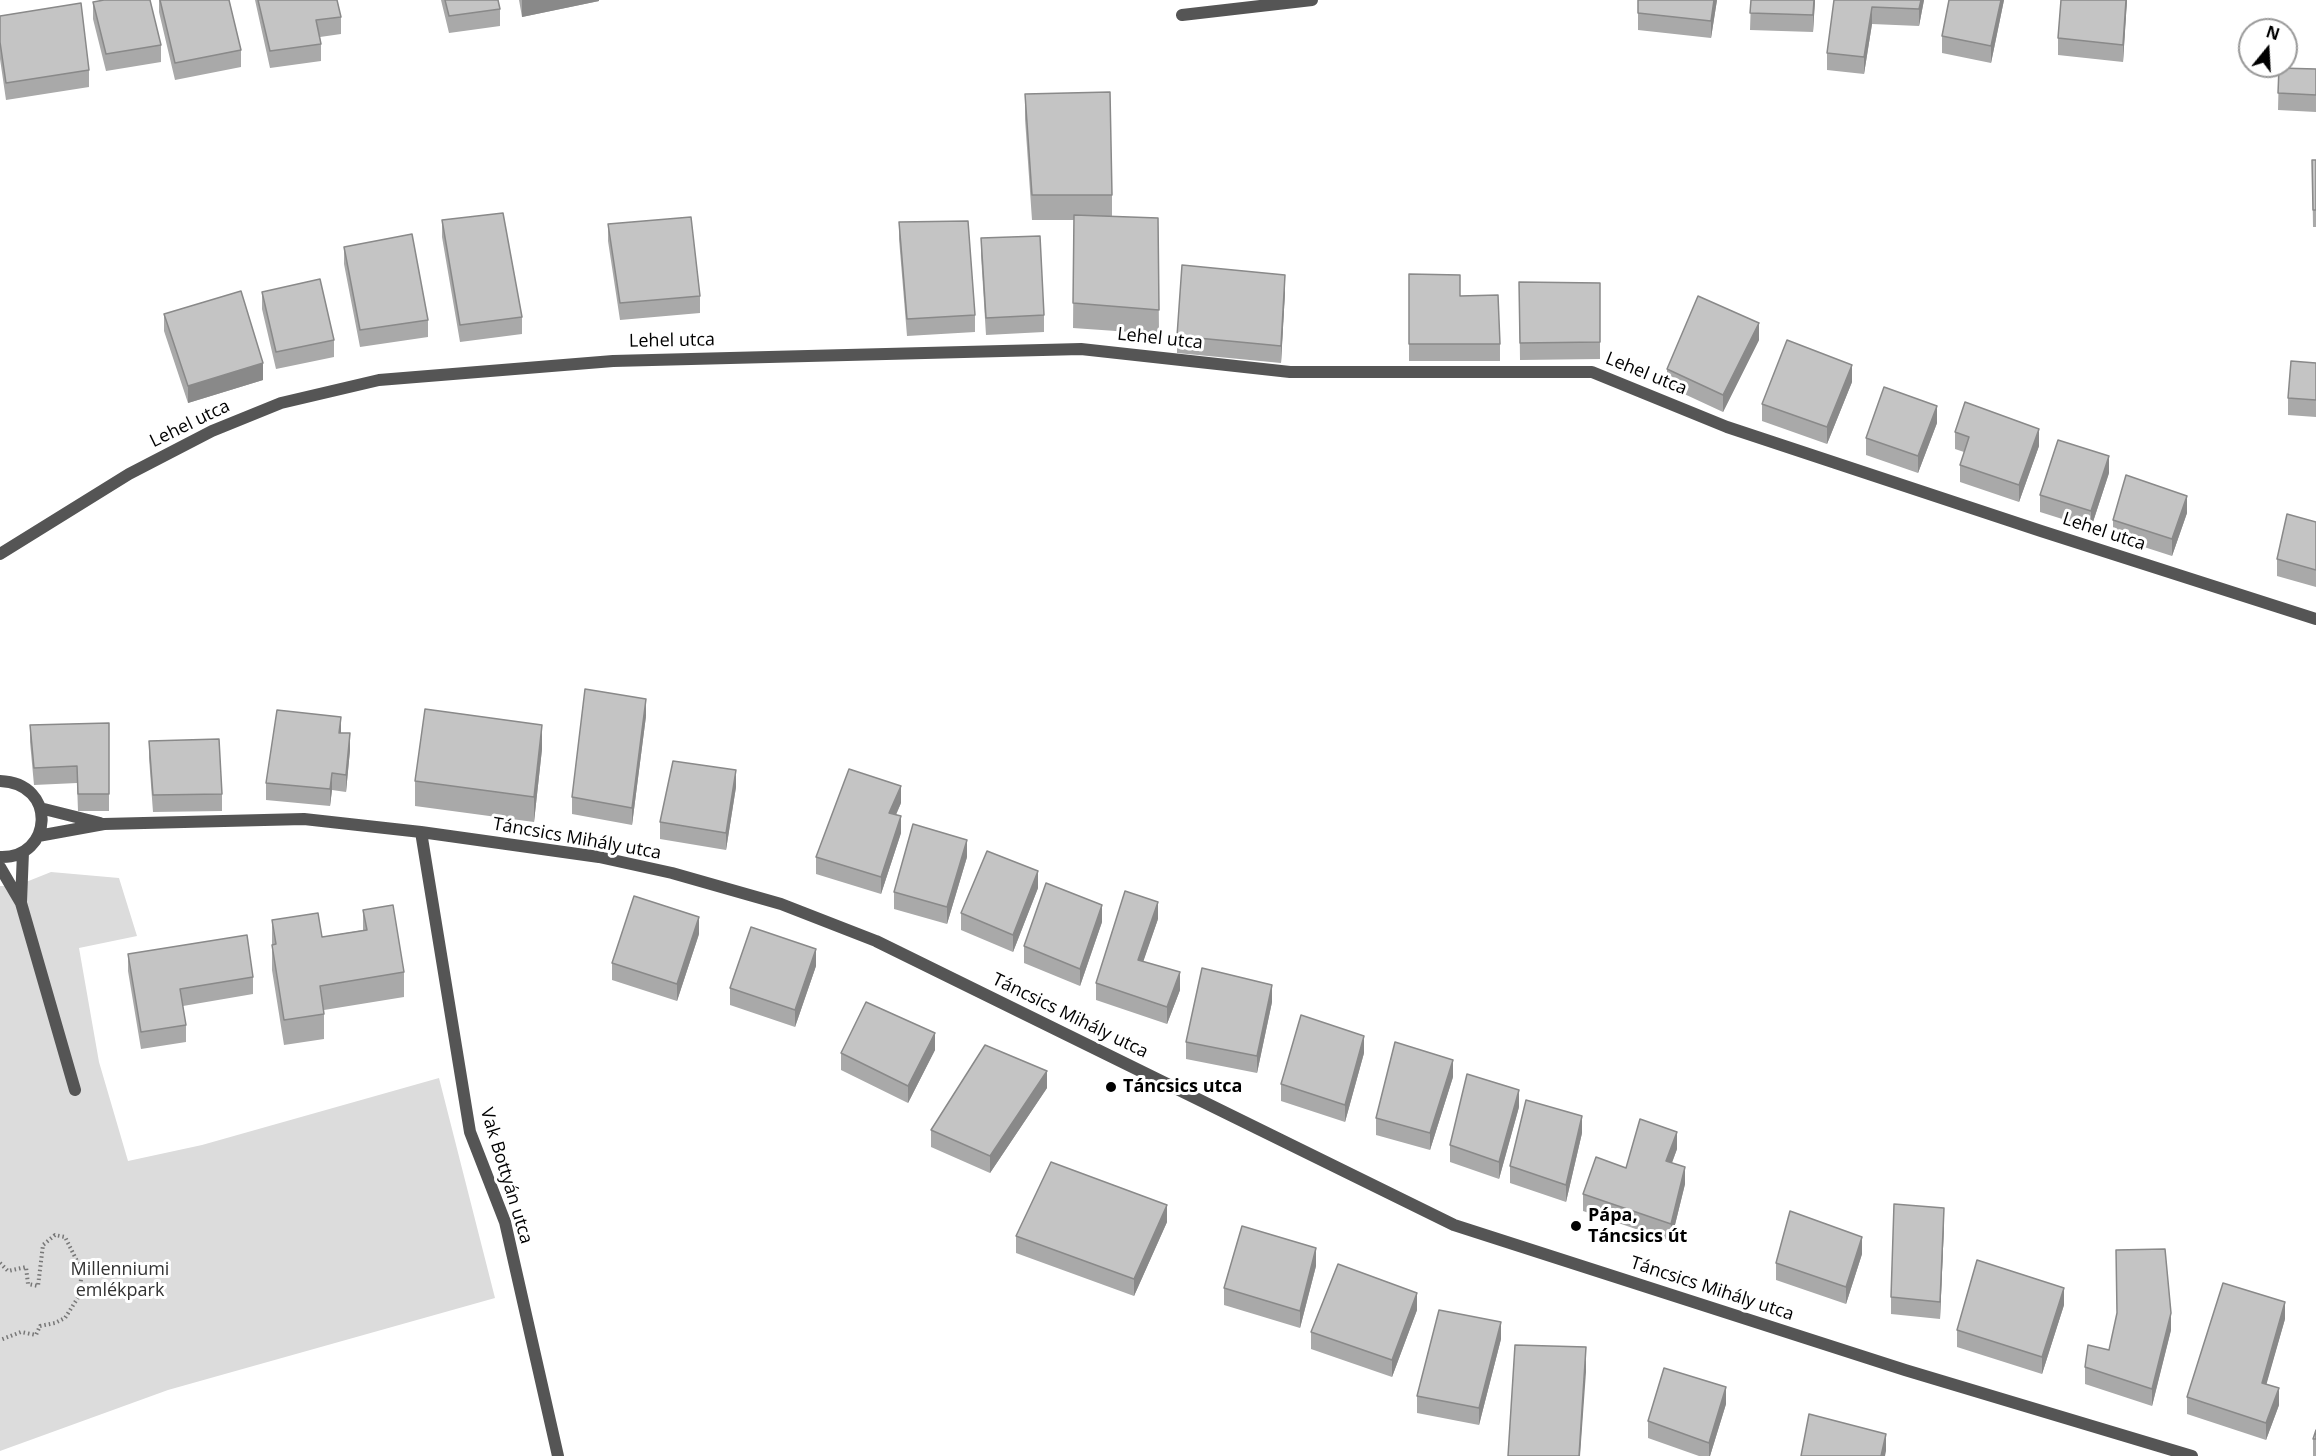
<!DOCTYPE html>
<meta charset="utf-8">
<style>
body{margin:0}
#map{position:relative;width:2316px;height:1456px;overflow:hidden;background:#fff;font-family:"Open Sans",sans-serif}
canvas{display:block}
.north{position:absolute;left:2238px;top:18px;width:60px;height:60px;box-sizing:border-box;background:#fff;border:2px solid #999;border-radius:50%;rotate:18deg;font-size:16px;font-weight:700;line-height:24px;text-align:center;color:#000}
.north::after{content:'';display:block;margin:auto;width:21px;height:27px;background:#000;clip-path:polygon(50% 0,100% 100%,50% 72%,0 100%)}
</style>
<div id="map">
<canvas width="2316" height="1456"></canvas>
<div class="north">N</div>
</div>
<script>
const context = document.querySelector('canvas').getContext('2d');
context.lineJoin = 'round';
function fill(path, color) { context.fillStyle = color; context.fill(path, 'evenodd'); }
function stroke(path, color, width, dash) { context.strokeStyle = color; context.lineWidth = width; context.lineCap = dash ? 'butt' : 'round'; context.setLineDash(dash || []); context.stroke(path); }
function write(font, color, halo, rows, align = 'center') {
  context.font = font + ' "Open Sans",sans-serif'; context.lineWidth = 6; context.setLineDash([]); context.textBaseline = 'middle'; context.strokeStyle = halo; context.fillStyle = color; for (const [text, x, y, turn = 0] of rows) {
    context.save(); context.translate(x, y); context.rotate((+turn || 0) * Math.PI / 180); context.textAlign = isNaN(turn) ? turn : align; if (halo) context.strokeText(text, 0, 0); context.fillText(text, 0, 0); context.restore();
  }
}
fill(new Path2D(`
 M51,872L119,878L137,936L79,948L99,1062L128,1161L202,1145L439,1078L495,1298L168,1390L0,1451V886H16Z`), '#dcdcdc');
stroke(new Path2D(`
 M0,1263L8,1271L26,1267L28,1284L38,1286L43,1245L55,1235L65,1237L82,1271L79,1296L65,1318L55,1323L40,1326L36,1335L21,1332L0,1340`), '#777', 4, [1.5, 3]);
stroke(new Path2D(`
 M1182,15L1312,0
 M0,554L129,474L212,431L281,403L379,380L613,361L1081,349L1290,372H1592L1727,427L2041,531L2316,619
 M0,781C58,783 53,859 0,857
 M40,808L100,823
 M421,832L470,1132L505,1222L558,1456
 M38,836L104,824L304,819L421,832L599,857L672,873L781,904L876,941L1454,1225L1905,1370L2192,1456
 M0,867L21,903L75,1090
 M21,902L23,852`), '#555', 12);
fill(new Path2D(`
 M159,0H229L241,50V67L175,80L159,12Z
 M255,0H337L341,17V34L320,37L321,44V61L270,68Z
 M441,0H498L500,9V26L449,33Z
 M519,0H599V1L522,17Z
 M1717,0L1711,38L1638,30V13Z
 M1751,0H1815L1813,32L1750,30Z
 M1834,0H1924L1919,26L1872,24L1864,74L1827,70V53Z
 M1949,0H2004L1991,63L1942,53V36Z
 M2061,0H2127L2123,62L2058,55V38Z
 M93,2L161,45V62L106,71L93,19Z
 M0,16L89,70V87L6,100L0,59Z
 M2279,68L2316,69V112L2278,110Z
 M1025,94L1112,195V217L1158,218L1159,334L1073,328L1074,220H1032L1025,119Z
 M2312,160H2316V227H2313Z
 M442,220L522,317V334L460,342L442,237Z
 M899,222L975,315V332L907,336L899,239Z
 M608,224L700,296V313L620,320L608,241Z
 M981,238L1044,315V332L986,335L981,255Z
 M344,247L428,320V337L360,347L344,264Z
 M1409,274L1460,296L1500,344V361H1409Z
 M1519,282L1600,283V359L1520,360Z
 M262,292L334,340V357L276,369L262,309Z
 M1285,292L1281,363L1177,353V336Z
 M164,314L263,380L188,403L164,331Z
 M1759,340L1723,412L1667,386V369Z
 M2316,363V417L2288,415V398Z
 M1852,382L1827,444L1762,421V404Z
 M1937,423L1918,473L1866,455V438Z
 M1955,432L2039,446L2019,502L1960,482V465L1964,452L1955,449Z
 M2109,473L2091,528L2040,512V495Z
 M2187,513L2172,556L2113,537V520Z
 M2316,522V587L2277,576V559Z
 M646,716L632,825L572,814V797Z
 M109,723V811H78L77,783L34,785L30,742V725Z
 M341,733L350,750L346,792L332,790L330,806L266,800V783Z
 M149,741L222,794V811L153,812L149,758Z
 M542,749L534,822L415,806V781Z
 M736,787L726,850L660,839V822Z
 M901,803L896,815L901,833L881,894L816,874V857Z
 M967,857L947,924L894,909V892Z
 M1038,888L1013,952L961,930V913Z
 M363,910L404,972V997L324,1010V1039L284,1045L272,970V920L322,937L363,930Z
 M1158,919L1143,961L1180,990L1167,1024L1096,1000V983Z
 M1102,922L1080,986L1024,963V946Z
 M699,934L677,1001L612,980V963Z
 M128,954L253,977V994L183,1006L186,1025V1042L141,1049L128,971Z
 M816,966L795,1027L730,1005V988Z
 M1272,1002L1257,1073L1186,1059V1042Z
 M935,1050L908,1103L841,1070V1053Z
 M1364,1053L1345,1122L1281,1101V1084Z
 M1453,1077L1430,1150L1376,1135V1118Z
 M1047,1088L990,1173L931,1147V1130Z
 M1519,1107L1499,1179L1450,1162V1145Z
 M1582,1133L1566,1202L1510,1183V1166Z
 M1677,1149L1672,1163L1685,1184L1671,1241L1583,1211V1194L1626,1168Z
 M1167,1222L1134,1296L1016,1253V1236Z
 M1944,1225L1940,1319L1891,1314V1297Z
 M1862,1254L1846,1304L1776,1280V1263Z
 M1316,1266L1300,1328L1224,1305V1288Z
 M2064,1305L2042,1374L1957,1347V1330Z
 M1417,1310L1392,1377L1311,1349V1332Z
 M2285,1319L2266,1384L2279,1405L2266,1440L2187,1414V1397Z
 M2171,1330L2152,1406L2085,1384V1367L2109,1350Z
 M1501,1339L1479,1425L1417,1413V1396Z
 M1726,1404L1710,1456H1699L1648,1438V1421Z
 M2316,1430V1456H2313V1439Z`), '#a9a9a9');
fill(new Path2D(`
 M522,0H599V1L522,17Z
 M1714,0H1717L1711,38V21Z
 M1814,0H1815L1813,32V15Z
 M1921,0H1924L1919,26V9Z
 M2001,0H2004L1991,63V46Z
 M2126,0H2127L2123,62V45Z
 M1872,7V24L1864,74V57Z
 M1285,275V292L1281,363V346Z
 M1759,323V340L1723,412V395Z
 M263,363V380L188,403V386Z
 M1852,365V382L1827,444V427Z
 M1937,406V423L1918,473V456Z
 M2039,429V446L2019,502V485Z
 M2109,456V473L2091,528V511Z
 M2187,496V513L2172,556V539Z
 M646,699V716L632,825V808Z
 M341,717V734L339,733Z
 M542,725V749L534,822V797Z
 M350,733V750L346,792V775Z
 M736,770V787L726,850V833Z
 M332,773V790L330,806V789Z
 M901,786V803L889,830V813Z
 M901,816V833L881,894V877Z
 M967,840V857L947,924V907Z
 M1038,871V888L1013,952V935Z
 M1158,902V919L1138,977V960Z
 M1102,905V922L1080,986V969Z
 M699,917V934L677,1001V984Z
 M816,949V966L795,1027V1010Z
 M1180,972V990L1167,1024V1007Z
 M1272,985V1002L1257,1073V1056Z
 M935,1033V1050L908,1103V1086Z
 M1364,1036V1053L1345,1122V1105Z
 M1453,1060V1077L1430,1150V1133Z
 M1047,1071V1088L990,1173V1156Z
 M1519,1090V1107L1499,1179V1162Z
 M1582,1116V1133L1566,1202V1185Z
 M1677,1132V1149L1666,1178V1161Z
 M1685,1167V1184L1671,1241V1224Z
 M1167,1205V1222L1134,1296V1279Z
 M1944,1208V1225L1940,1319V1302Z
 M1862,1237V1254L1846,1304V1287Z
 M1316,1248V1266L1300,1328V1311Z
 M2064,1288V1305L2042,1374V1357Z
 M1417,1293V1310L1392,1377V1360Z
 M2285,1302V1319L2262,1400V1383Z
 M2171,1313V1330L2152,1406V1389Z
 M1501,1322V1339L1479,1425V1408Z
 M1586,1347V1372L1580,1456H1579Z
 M1726,1387V1404L1710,1456H1709V1443Z
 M2279,1388V1405L2266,1440V1423Z
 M1886,1434V1451L1885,1456H1881Z`), '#898989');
const building = new Path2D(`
 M104,0H150L161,45L106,54L93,2Z
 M160,0H229L241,50L175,63Z
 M258,0H337L341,17L316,20L321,44L270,51Z
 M445,0H498L500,9L449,16Z
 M1638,0H1714L1711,21L1638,13Z
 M1751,0H1814L1813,15L1750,13Z
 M1834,0H1921L1919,9L1872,7L1864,57L1827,53Z
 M1949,0H2001L1991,46L1942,36Z
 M2061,0H2126L2123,45L2058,38Z
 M81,3L89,70L6,83L0,42V16Z
 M2279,68L2316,69V95L2278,93Z
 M1110,92L1112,195H1032L1025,94Z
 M2312,160H2316V210H2313Z
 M503,213L522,317L460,325L442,220Z
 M1074,215L1158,218L1159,310L1073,303Z
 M691,217L700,296L620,303L608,224Z
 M968,221L975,315L907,319L899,222Z
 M412,234L428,320L360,330L344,247Z
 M1040,236L1044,315L986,318L981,238Z
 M1182,265L1285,275L1281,346L1177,336Z
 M1409,274L1460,275V296L1498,295L1500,344H1409Z
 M320,279L334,340L276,352L262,292Z
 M1519,282L1600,283V342L1520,343Z
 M241,291L263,363L188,386L164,314Z
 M1698,296L1759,323L1723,395L1667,369Z
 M1787,340L1852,365L1827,427L1762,404Z
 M2291,361L2316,363V400L2288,398Z
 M1884,387L1937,406L1918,456L1866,438Z
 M1965,402L2039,429L2019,485L1960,465L1969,437L1955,432Z
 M2058,440L2109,456L2091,511L2040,495Z
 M2126,475L2187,496L2172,539L2113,520Z
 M2287,514L2316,522V570L2277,559Z
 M585,689L646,699L632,808L572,797Z
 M425,709L542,725L534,797L415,781Z
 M277,710L341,717L339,733H350L346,775L332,773L330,789L266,783Z
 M109,723V794H78L77,766L34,768L30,725Z
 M219,739L222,794L153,795L149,741Z
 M673,761L736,770L726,833L660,822Z
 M849,769L901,786L889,813L901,816L881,877L816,857Z
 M913,824L967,840L947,907L894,892Z
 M987,851L1038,871L1013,935L961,913Z
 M1046,883L1102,905L1080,969L1024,946Z
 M1125,891L1158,902L1138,960L1180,972L1167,1007L1096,983Z
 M634,896L699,917L677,984L612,963Z
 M393,905L404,972L320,986L324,1014L284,1020L272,945L276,944L272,920L318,913L322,937L367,930L363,910Z
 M751,927L816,949L795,1010L730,988Z
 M247,935L253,977L180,989L186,1025L141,1032L128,954Z
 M1202,968L1272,985L1257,1056L1186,1042Z
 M866,1002L935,1033L908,1086L841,1053Z
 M1301,1015L1364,1036L1345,1105L1281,1084Z
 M1395,1042L1453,1060L1430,1133L1376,1118Z
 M985,1045L1047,1071L990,1156L931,1130Z
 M1467,1074L1519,1090L1499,1162L1450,1145Z
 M1526,1100L1582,1116L1566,1185L1510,1166Z
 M1640,1119L1677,1132L1666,1161L1685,1167L1671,1224L1583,1194L1596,1157L1626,1168Z
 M1051,1162L1167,1205L1134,1279L1016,1236Z
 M1894,1204L1944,1208L1940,1302L1891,1297Z
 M1790,1211L1862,1237L1846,1287L1776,1263Z
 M1242,1226L1316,1248L1300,1311L1224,1288Z
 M2165,1249L2171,1313L2152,1389L2085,1367L2088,1345L2109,1350L2117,1313L2116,1250Z
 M1977,1260L2064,1288L2042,1357L1957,1330Z
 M1338,1264L1417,1293L1392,1360L1311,1332Z
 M2223,1283L2285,1302L2262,1383L2279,1388L2266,1423L2187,1397Z
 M1439,1310L1501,1322L1479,1408L1417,1396Z
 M1515,1345L1586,1347L1579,1456H1508Z
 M1664,1368L1726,1387L1709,1443L1648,1421Z
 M1809,1414L1886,1434L1881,1456H1801Z
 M2316,1430V1439H2313Z`);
fill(building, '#c4c4c4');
stroke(building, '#898989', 1.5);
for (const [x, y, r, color] of [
 [1111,1087,6,"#000"],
 [1576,1226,6,"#000"]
]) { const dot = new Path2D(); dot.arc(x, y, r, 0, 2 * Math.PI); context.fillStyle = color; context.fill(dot); stroke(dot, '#fff', 2); }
write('18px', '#000', '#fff', [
 ["Lehel utca",1160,339,6],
 ["Lehel utca",672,341,-1],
 ["Lehel utca",1646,374,22],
 ["Lehel utca",190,424,-26],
 ["Lehel utca",2104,532,18],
 ["Táncsics Mihály utca",577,839,10],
 ["Táncsics Mihály utca",1070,1016,26],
 ["Vak Bottyán utca",506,1176,73],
 ["Táncsics Mihály utca",1712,1289,18]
]);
write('bold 18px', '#000', '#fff', [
 ["Táncsics utca",1123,1087],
 ["Pápa,",1588,1216],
 ["Táncsics út",1588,1237]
], 'left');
write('18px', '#333', '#fff', [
 ["Millenniumi",120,1270],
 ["emlékpark",120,1291]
]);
</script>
